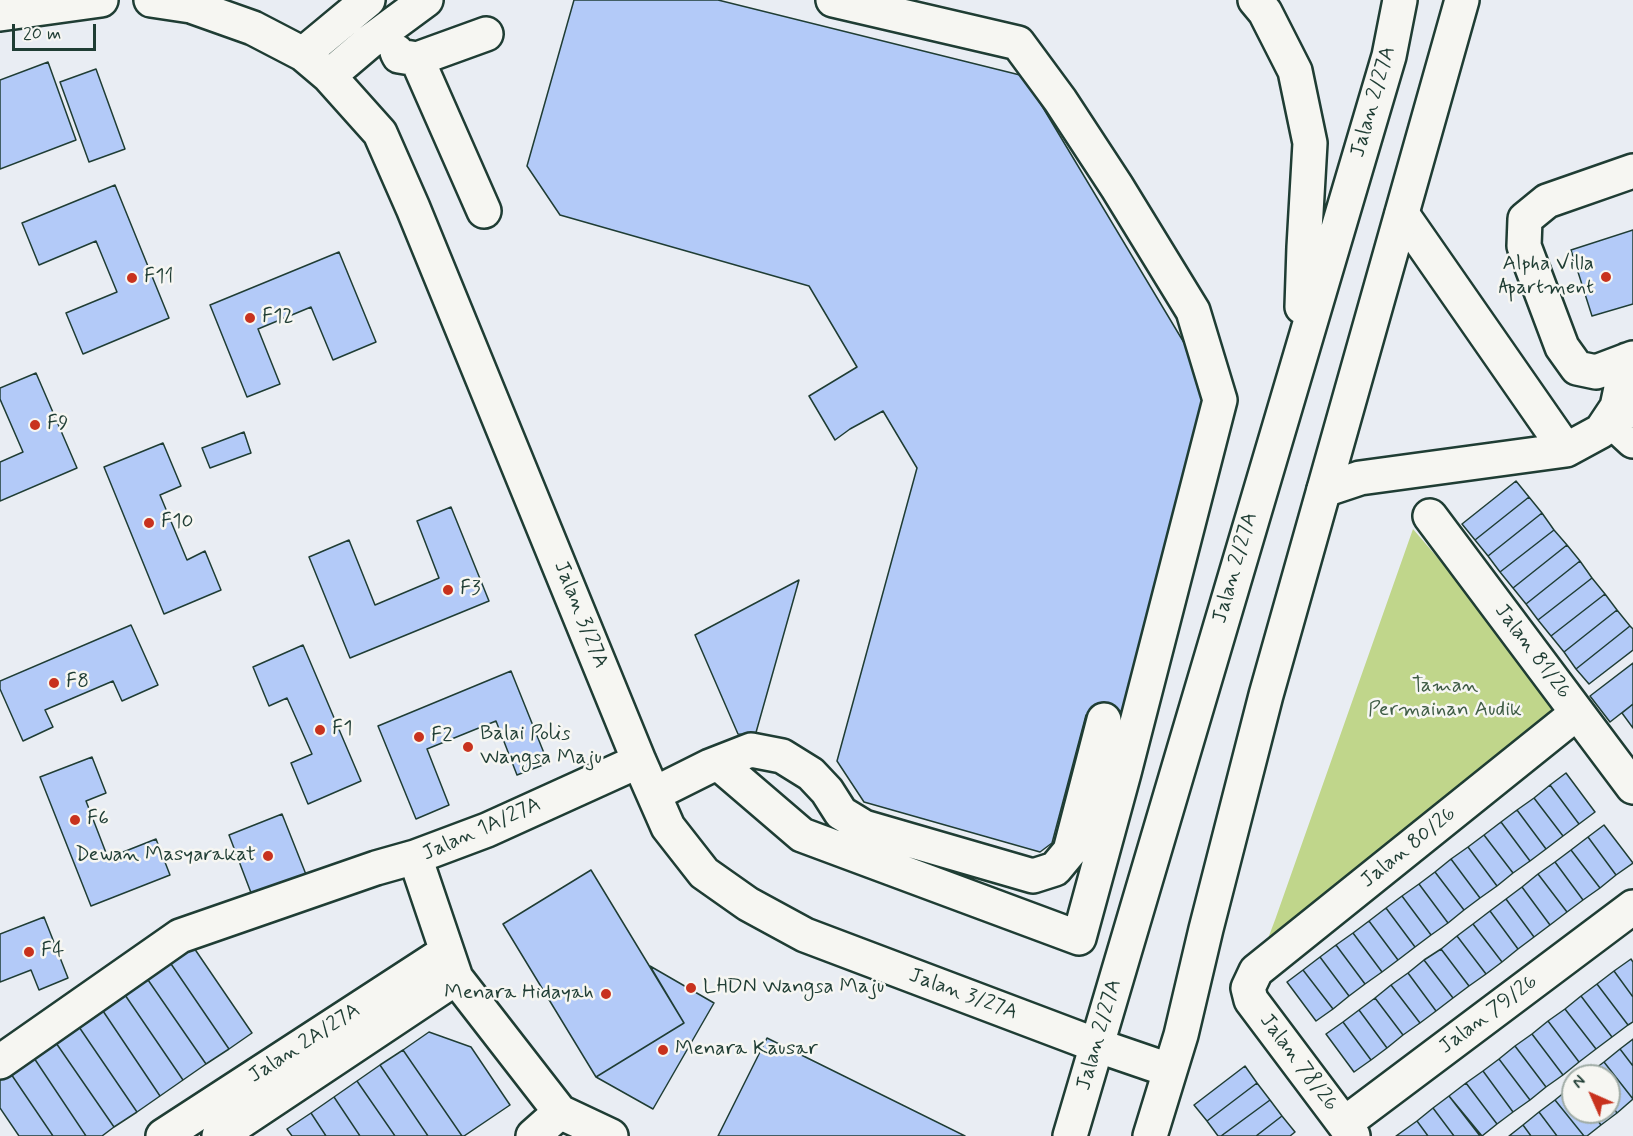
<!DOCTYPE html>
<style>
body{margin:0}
#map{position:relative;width:1633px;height:1136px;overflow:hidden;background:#e9edf3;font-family:Mynerve,sans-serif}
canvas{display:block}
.north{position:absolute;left:1561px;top:1064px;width:60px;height:60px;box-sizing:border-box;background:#f6f6f2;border:2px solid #a0aca6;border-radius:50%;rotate:315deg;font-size:16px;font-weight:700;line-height:24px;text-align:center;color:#1f3d34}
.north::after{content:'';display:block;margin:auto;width:21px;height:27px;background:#c8321e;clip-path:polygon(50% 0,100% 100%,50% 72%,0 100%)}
.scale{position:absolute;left:12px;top:24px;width:84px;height:27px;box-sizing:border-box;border:3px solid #1f3d34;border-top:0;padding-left:8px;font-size:18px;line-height:21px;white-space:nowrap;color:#1f3d34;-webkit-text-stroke:4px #f6f6f2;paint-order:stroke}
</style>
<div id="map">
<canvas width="1633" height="1136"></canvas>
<div class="north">N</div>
<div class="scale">20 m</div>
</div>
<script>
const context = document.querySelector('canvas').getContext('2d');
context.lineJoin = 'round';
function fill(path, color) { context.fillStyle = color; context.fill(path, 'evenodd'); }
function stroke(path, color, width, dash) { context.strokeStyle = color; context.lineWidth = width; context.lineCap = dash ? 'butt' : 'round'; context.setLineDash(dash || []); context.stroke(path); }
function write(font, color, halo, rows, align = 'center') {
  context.font = font + ' Mynerve,sans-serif'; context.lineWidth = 5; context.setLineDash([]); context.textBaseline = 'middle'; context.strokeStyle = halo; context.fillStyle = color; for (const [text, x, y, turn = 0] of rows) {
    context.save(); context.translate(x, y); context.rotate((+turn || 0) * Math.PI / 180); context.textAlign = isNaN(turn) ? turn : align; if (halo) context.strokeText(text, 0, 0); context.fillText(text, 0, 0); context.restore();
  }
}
fill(new Path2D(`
 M1413,529L1569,711L1261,957L1275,920Z`), '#c0d68b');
const building = new Path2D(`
 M574,0H718L1024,76L1213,391L1123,725L1086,715L1052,843L1040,852L864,802L837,761L917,468L883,411L850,429L835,440L809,396L857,367L809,286L560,215L527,166Z
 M48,62L76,140L0,169V80Z
 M96,69L125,149L89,162L60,82Z
 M115,185L169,318L83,354L66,313L117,292L96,241L39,265L22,223Z
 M1633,230V304L1592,316L1571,250Z
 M339,252L376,342L333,360L311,307L258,329L280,384L247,397L210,305Z
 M36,373L77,468L0,501V462L23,452L0,399V388Z
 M244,432L251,453L210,468L202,448Z
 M163,443L181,486L160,495L187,560L205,551L221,590L164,614L104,467Z
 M1516,481L1529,497L1475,540L1462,524Z
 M1529,497L1542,513L1488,556L1475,540Z
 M451,507L489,601L350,658L309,557L349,540L375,605L439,578L417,521Z
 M1542,513L1554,530L1500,572L1488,556Z
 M1554,530L1567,545L1513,588L1500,572Z
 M1567,545L1580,561L1526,604L1513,588Z
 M1580,561L1592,578L1538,620L1526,604Z
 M1592,578L1605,594L1551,636L1538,620Z
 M799,580L755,736L738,734L695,635Z
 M1605,594L1617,610L1564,652L1551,636Z
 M1617,610L1630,626L1576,669L1564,652Z
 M131,625L158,685L122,701L113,681L45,710L53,727L23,741L0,689V681Z
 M1630,626L1633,629V650L1589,684L1576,669Z
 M303,645L361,781L308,804L291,763L312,754L287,698L269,706L253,667Z
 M1633,663V704L1610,722L1590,696Z
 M511,671L548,763L517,775L496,721L427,749L449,805L416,819L378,726Z
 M1633,704V728L1622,713Z
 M92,757L106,793L86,801L108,858L156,839L170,875L91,906L40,777Z
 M1566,773L1595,812L1579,824L1550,785Z
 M1550,785L1579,824L1563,836L1534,798Z
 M1534,798L1563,836L1546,849L1517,810Z
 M1517,810L1546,849L1530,861L1501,822Z
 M282,814L307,877L253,898L229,835Z
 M1501,822L1530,861L1513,873L1484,835Z
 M1604,825L1633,863L1616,875L1588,837Z
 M1484,835L1513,873L1497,886L1468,847Z
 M1588,837L1616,875L1600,888L1571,850Z
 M1468,847L1497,886L1480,898L1451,859Z
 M1571,850L1600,888L1583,900L1555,862Z
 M1451,859L1480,898L1464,910L1435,872Z
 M1555,862L1583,900L1567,912L1538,874Z
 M591,870L684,1023L596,1077L503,924Z
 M1435,872L1464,910L1448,923L1419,884Z
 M1538,874L1567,912L1550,925L1522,887Z
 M1419,884L1448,923L1431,935L1402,896Z
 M1522,887L1550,925L1534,937L1506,899Z
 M1402,896L1431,935L1415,947L1386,908Z
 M1506,899L1534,937L1518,949L1490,911Z
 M1386,908L1415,947L1398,960L1369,921Z
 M1490,911L1518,949L1502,962L1473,924Z
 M44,917L68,978L39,990L31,970L0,982V934Z
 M1369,921L1398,960L1382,972L1353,933Z
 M1473,924L1502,962L1486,974L1457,936Z
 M1353,933L1382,972L1365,984L1336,945Z
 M1457,936L1486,974L1469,986L1441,949Z
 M192,945L252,1033L229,1049L169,961Z
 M1336,945L1365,984L1349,996L1320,957Z
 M1441,949L1469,986L1453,998L1424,960Z
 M1320,957L1349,996L1333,1009L1303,970Z
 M1631,959L1633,962V997L1614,971Z
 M1424,960L1453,998L1436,1011L1408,973Z
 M169,961L229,1049L206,1064L146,977Z
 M650,966L714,1003L653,1109L596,1077L684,1023Z
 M1303,970L1333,1009L1316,1021L1287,982Z
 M1614,971L1633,997V1022L1628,1025L1597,984Z
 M1408,973L1436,1011L1420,1023L1391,985Z
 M146,977L206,1064L183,1080L123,992Z
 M1597,984L1628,1025L1612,1037L1581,996Z
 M1391,985L1420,1023L1403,1035L1375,998Z
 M123,992L183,1080L160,1096L101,1008Z
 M1581,996L1612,1037L1596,1049L1565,1009Z
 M1375,998L1403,1035L1387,1048L1359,1010Z
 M101,1008L160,1096L137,1112L77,1024Z
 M1565,1009L1596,1049L1579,1062L1548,1021Z
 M1359,1010L1387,1048L1371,1060L1343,1022Z
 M1548,1021L1579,1062L1563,1075L1532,1034Z
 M1343,1022L1371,1060L1354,1072L1326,1034Z
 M77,1024L137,1112L114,1127L54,1040Z
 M429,1032L471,1047L510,1105L464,1136H462L403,1050Z
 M1532,1034L1563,1075L1546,1087L1515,1046Z
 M767,1038L965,1136H718Z
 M1633,1039V1066L1620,1049Z
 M54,1040L114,1127L102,1136H86L32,1055Z
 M1515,1046L1546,1087L1530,1100L1499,1059Z
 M1620,1049L1633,1066V1099L1604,1062Z
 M403,1050L462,1136H428L380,1065Z
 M32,1055L86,1136H53L9,1071Z
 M1499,1059L1530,1100L1513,1112L1483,1071Z
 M1604,1062L1633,1099L1617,1113L1609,1102V1076L1588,1074Z
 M380,1065L428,1136H395L357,1081Z
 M1245,1066L1257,1083L1207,1121L1194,1105Z
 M9,1071L53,1136H19L0,1108V1077Z
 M1483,1071L1513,1112L1497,1124L1466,1083Z
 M357,1081L395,1136H360L334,1097Z
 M1257,1083L1270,1100L1221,1136H1218L1207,1121Z
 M1466,1083L1497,1124L1482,1136L1449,1096Z
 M1571,1087L1573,1112H1591L1601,1125L1587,1136H1584L1555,1100Z
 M1449,1096L1480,1136H1454L1433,1108Z
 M334,1097L360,1136H326L311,1113Z
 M1270,1100L1282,1116L1256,1136H1221Z
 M1555,1100L1584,1136H1557L1539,1112Z
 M1609,1102L1617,1113L1601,1125L1591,1112H1609Z
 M1433,1108L1454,1136H1428L1417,1121Z
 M1539,1112L1557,1136H1531L1523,1125Z
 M311,1113L326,1136H292L287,1129Z
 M1282,1116L1295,1132L1290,1136H1256Z
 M1417,1121L1428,1136H1396Z
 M1523,1125L1531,1136H1509Z`);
fill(building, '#b3caf8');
stroke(building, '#1f3d34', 1.5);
const minor = new Path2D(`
 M151,0L191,6L253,28L303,54L329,76L380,133L413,208L639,761L668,827L704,873L748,904L805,935L1096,1045L1169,1070
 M0,14L101,0
 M397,52L399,56L417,59L486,34
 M303,54L368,0
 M417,59L484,211
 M329,76L369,42L426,0
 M1633,171L1547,201L1525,219L1524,246L1562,347L1577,368L1596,372L1633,358
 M1402,214L1566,450
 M1617,407L1620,429L1633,441
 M1324,490L1360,478L1566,450L1601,431L1617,407L1627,360
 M1430,516L1633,787
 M718,763L802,835L1079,938L1124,773L1220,400L1193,311L1117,187L1060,100L1018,43L833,0
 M654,794L710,766L751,750L782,756L811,774L827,791L841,813L864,827L1033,876L1055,869L1070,851L1104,720
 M0,1062L180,936L376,868L415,857
 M1344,1124L1633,907
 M163,1136L446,952
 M219,1136L456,978
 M533,1136L560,1112
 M611,1136L560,1112L456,978L415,857L487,830L639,761
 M1353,1136L1251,1000L1248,988L1256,971L1577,713`);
const major = new Path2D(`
 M1255,0L1265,12L1295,71L1310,143L1304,247L1302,307
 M1070,1136L1389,56L1400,0
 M1150,1136L1181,1035L1206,929L1266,695L1462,0`);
stroke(minor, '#1f3d34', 38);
stroke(major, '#1f3d34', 38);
stroke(minor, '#f6f6f2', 33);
stroke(major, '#f6f6f2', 33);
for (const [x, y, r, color] of [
 [1606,277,6,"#c8321e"],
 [132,278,6,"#c8321e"],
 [250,318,6,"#c8321e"],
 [35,425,6,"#c8321e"],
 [149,523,6,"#c8321e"],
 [448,590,6,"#c8321e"],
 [54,683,6,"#c8321e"],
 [320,730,6,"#c8321e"],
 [419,737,6,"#c8321e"],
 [468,747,6,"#c8321e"],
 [75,820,6,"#c8321e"],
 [268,856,6,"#c8321e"],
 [29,952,6,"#c8321e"],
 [691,988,6,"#c8321e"],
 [606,994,6,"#c8321e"],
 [663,1050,6,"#c8321e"]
]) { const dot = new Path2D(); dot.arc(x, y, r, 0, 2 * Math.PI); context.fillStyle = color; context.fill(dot); stroke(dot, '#f6f6f2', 2); }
write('21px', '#1f3d34', '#f6f6f2', [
 ["Jalan 2/27A",1374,102,-74],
 ["Jalan 2/27A",1236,568,-74],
 ["Jalan 3/27A",580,615,68],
 ["Jalan 81/26",1532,652,53],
 ["Jalan 1A/27A",482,830,-24],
 ["Jalan 80/26",1409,848,-39],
 ["Jalan 3/27A",963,995,20],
 ["Jalan 79/26",1489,1015,-37],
 ["Jalan 2/27A",1100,1035,-74],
 ["Jalan 2A/27A",305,1044,-33],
 ["Jalan 78/26",1298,1063,53]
]);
write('21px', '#1f3d34', '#f6f6f2', [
 ["Alpha Villa",1594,265,"right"],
 ["Apartment",1594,289,"right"],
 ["F11",144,278],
 ["F12",262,318],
 ["F9",47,425],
 ["F10",161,523],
 ["F3",460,590],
 ["F8",66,683],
 ["F1",332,730],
 ["Balai Polis",480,735],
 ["Wangsa Maju",480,759],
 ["F2",431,737],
 ["F6",87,820],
 ["Dewan Masyarakat",256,856,"right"],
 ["F4",41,952],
 ["LHDN Wangsa Maju",703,988],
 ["Menara Hidayah",594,994,"right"],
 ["Menara Kausar",675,1050]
], 'left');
write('21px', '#3f5c45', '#f6f6f2', [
 ["Taman",1445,687],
 ["Permainan Audik",1445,711]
]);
</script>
